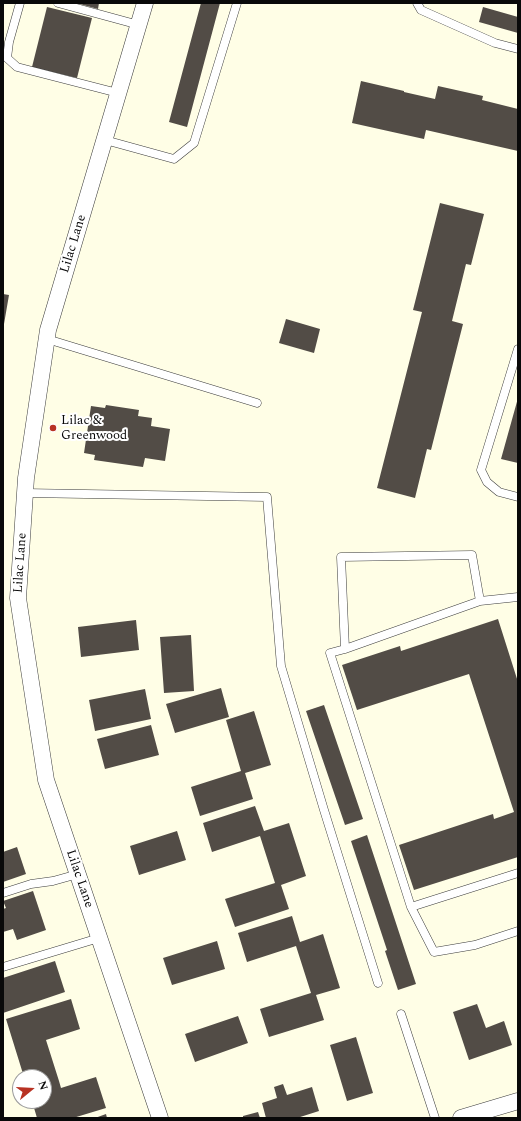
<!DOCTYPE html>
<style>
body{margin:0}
#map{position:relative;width:521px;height:1121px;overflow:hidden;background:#fffee6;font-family:Spectral,serif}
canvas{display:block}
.frame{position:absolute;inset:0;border:4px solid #090909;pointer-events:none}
.north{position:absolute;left:12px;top:1069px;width:40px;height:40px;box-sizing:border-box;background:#fff;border:1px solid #9d9d9d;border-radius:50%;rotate:72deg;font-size:11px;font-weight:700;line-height:16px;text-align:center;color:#090909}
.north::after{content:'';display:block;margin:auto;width:14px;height:18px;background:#b83223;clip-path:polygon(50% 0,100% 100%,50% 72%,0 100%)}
</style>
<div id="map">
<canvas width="521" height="1121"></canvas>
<div class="frame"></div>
<div class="north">N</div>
</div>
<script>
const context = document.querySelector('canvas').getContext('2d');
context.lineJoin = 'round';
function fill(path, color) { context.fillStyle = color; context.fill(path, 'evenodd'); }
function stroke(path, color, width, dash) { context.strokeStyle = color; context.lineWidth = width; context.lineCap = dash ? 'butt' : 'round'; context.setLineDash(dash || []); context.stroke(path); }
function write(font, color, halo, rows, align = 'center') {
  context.font = font + ' Spectral,serif'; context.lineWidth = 4; context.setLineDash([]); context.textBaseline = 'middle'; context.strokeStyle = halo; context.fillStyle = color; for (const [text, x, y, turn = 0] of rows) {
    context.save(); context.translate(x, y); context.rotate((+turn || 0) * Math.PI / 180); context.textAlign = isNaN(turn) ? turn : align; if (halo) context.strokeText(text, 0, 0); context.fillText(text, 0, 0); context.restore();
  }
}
fill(new Path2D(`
 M76,3H99L98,9Z
 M201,3H220L187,127L169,122Z
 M47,7L92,18L77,78L32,67Z
 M483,7L518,17V33L479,22Z
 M361,81L404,91V92L435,99L438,86L483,96L482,100L518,109V151L426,130L424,139L352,123Z
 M440,203L484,214L471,265L466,264L452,321L463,324L431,450L427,449L415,498L377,488L422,312L413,310Z
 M3,294L9,295L4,324H3Z
 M286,319L320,329L314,353L279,343Z
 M518,398V463L501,459Z
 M106,405L139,410L138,416L152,418L151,426L170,429L165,461L145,458L143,467L94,460L95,455L84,453L91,406L105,408Z
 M498,619L518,682V857L414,890L399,845L493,814L494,819L514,812L469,674L357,710L342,665L400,646L401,651Z
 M136,620L139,650L81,657L78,627Z
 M191,635L194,691L164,693L160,637Z
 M221,688L229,717L175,733L166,704Z
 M145,689L151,719L95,731L89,700Z
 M324,705L363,819L345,825L306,711Z
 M254,711L271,765L245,773L253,799L200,816L191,787L241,771L226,720Z
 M151,725L159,755L105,769L97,739Z
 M255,806L264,831L289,823L306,876L281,885L289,909L235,927L225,899L275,883L260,836L212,852L203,823Z
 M177,831L186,860L139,875L130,846Z
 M367,835L416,984L398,990L385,951L387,950L351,841Z
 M17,847L26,874L3,882V852Z
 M33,891L46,930L17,940L13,929L3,932V909L6,908L3,901Z
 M292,916L300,942L323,934L340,988L316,995L324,1020L269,1037L260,1009L311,993L296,946L247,962L238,933Z
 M217,941L225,969L172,985L163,958Z
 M55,961L65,992L3,1013V978Z
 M71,999L80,1029L46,1040L59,1081L61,1088L96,1077L106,1108L73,1118H37L32,1101H44V1077H24L6,1019Z
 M477,1004L486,1028L504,1021L512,1045L469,1060L453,1012Z
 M238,1016L248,1043L195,1062L185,1034Z
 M356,1037L373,1093L347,1101L330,1045Z
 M283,1084L287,1095L312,1087L319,1111L297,1118H266L262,1103L277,1098L274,1087Z
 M258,1112L260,1118H243V1116Z
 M106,1114L107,1118H95Z`), '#524c46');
const lane = new Path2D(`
 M20,3L9,42L7,58L17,67L118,93
 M58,3L139,25
 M417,3L421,10L495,43L518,49
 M105,140L174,159L194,143L237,3
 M47,339L257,403
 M518,349L481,470L487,482L499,492L518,497
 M25,493L267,497L281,666L324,810L378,983
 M480,601L472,555L341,557L345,649L480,601L518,597
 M345,649L330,653L411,907L518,873
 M3,893L31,884L53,881L78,874
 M411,907L434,952L475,945L518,931
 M3,967L99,938
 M401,1014L435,1118`);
const street = new Path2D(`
 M145,3L48,330L26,478L18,598L46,780L160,1118
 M461,1118L518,1101`);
stroke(lane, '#3c3c3c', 9);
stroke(street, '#3c3c3c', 17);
stroke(lane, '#fff', 8);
stroke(street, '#fff', 16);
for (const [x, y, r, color] of [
 [53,428,4,"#b83223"]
]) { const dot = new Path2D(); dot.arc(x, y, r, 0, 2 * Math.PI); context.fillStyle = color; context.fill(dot); stroke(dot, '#fff', 1.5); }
write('13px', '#090909', '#fff', [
 ["Lilac Lane",74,244,-73],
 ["Lilac Lane",21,563,-86],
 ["Lilac Lane",79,879,71]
]);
write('13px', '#090909', '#fff', [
 ["Lilac &",61,421],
 ["Greenwood",61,436]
], 'left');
</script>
